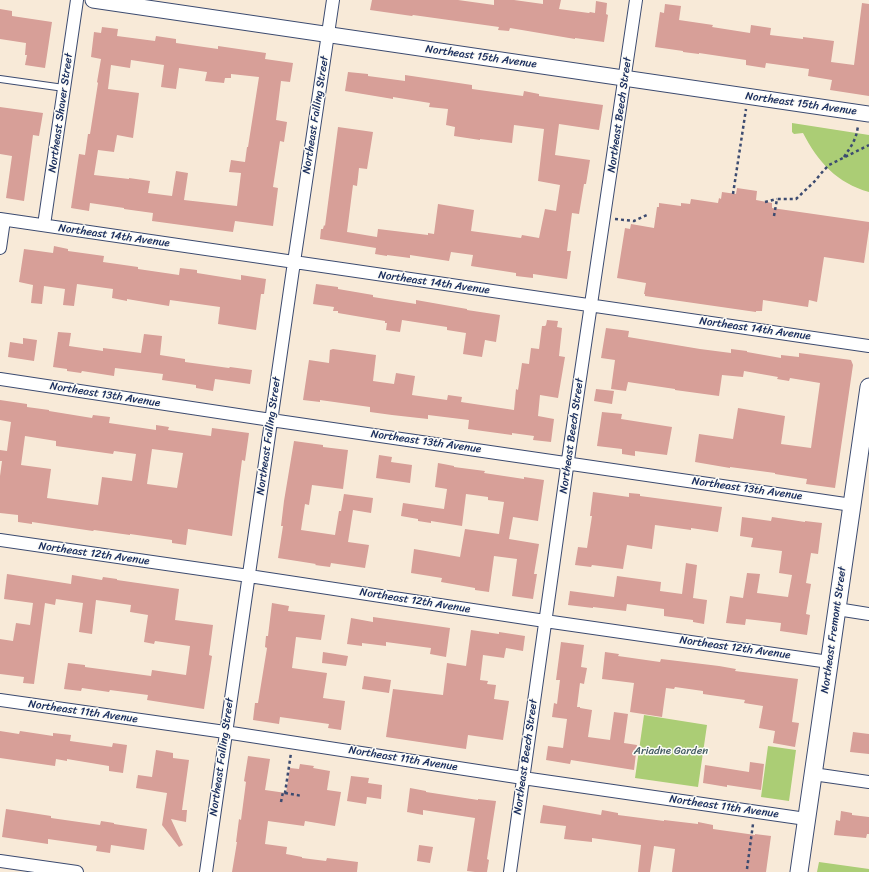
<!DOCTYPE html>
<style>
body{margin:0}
canvas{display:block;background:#f8ead8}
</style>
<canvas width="869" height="872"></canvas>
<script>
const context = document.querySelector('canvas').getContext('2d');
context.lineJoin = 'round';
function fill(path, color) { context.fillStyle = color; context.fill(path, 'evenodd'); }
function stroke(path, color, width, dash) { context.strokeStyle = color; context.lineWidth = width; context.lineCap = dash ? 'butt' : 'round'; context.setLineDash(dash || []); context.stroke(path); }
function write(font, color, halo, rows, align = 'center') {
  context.font = font + ' Sriracha,sans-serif'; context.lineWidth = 3; context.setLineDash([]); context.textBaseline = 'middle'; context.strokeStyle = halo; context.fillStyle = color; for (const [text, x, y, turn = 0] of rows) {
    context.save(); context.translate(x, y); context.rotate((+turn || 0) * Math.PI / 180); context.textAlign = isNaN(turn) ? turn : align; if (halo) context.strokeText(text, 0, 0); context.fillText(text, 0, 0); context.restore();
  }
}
fill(new Path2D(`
 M792,123L869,135V192C837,183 818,162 803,133L794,134L792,132Z
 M644,715L707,725L698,787L635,778Z
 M768,746L796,750L789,801L761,797Z
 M819,862L869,869V872H817Z`), '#abcd75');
fill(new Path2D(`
 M372,0H458L494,5V0H514L543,4V0H561L559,9L589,13L590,12L595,13L596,1L607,3L606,14L608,15L604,42L575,38V39L510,28L509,31L498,30L499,27L413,15L412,16L370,10Z
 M862,3L869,4V96L830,90L832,80L808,76L809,69L766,63L765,68L746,65V60L699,53V54L683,52V51L655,47L660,12L664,13L665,4L681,6L679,20L713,25L712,27L750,33L751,25L771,28L770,35L803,39V37L834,41L831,62L854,65Z
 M0,9L12,11V16L52,22L45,68L25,65L27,55H25L26,43L0,39Z
 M102,27L118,29L117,36L155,41L156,36L176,39V43L218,49V46L266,53L265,59L293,63L290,82L281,81L276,120L287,122L284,142L280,141L273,187L278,188L273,226L235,221L233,232L152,221L153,213L124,209V208L90,203L89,211L71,208L79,154L85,155L88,134H90L98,83L97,82L101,59L91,57L94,32L101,33ZM131,60L164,65L161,87L176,89L179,68L207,72L205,81L224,83L225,78H231V74L259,77L248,147H247L245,162L231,160L229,172L241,173L237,206L184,200L188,173L176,171L172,196L148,193L150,181L129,178V179L94,175L98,150L114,152L117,135L133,138L139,93L108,89L111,65L130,68Z
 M348,72L368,74V76L405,81V75L472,85V89L523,96L524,91L539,94V96L603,105L599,130L559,124L555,155L590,160L586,184H584L579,214L572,213L567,251H571L567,279L533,274V278L516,276V273L471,266L473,255L451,252L449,261L410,255V258L387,255V256L375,254L376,248L320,239L321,229H323L324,225L325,226L338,127L373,132L367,169L359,168L357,186L353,185L347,232L377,237L378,229L428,235V233L434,234L438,204L474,210L471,231L521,238L522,235L539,238L545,209L556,211L560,185L538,181L544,129L514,125L512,143L480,139V140L454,136L455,127L446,125L448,109L429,107L430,103L393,97V99L345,91Z
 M0,107L43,113L39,136L33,135L24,201L6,198L12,156L0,154Z
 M737,188L757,191L756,200L772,203V208L869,222V229L864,263L824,257L817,302L809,300L808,307L763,300L762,311H756V312L645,296V294H644L646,283L617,278L625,228L630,229L631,224L654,228L657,207H659V203L681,206V203L690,204L691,199L718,203L719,198L721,199L722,192L736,194Z
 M54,246L68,249V251L104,256L103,262L138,267V269L179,275L180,268L197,270V273L241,280V275L266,279L264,294H261L256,330L218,324L220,307L170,300L169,306L127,299V301L112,298L113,289L77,284L74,306L63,305L65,289L44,286L42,304L31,303L33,285L19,282L24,249L53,253Z
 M316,284L338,287V289L373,295V297L416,304V300L467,309V310L500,315L496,342L485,340L482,357L463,354L466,333L447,330V327L402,320L400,332L386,330L387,323H385V321L338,313V311H333L334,307L313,304Z
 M547,320L558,321L557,327L562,328L559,356L565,357L558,398L540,395L538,416L554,419L551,442L533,440L534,436L512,433V435L468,429L469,420L428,415V419L392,415L370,412V407L320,400V402L303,400L309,360L329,363L330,350L333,349L376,355L373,381L394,384L396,373L415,376L412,395L447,400L448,395L462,397L461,402L514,410L516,389L518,390L522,363L529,364L531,348L539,349L542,326H545L546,325Z
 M606,328L629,331L628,337L700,349L731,353V349L747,351V352L781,358V355L799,357V353L851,360L853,365L835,488L806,484L807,479L775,474V473L730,467V468L695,462L699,434L733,439L738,408L785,416L781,444L811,448L820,383L790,378L789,381L777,379L778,377L744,371L743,377L722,375L719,396L675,390V389L628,382L626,391L611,389L615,360L601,358Z
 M58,332L71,333L69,346L103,351V348L141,353L144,334L162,336L160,355L185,359V362L229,368L230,367L252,370L250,384L215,379L213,391L196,388V385L162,380L163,374L115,368L114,376L82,371L81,373L67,371V369L53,367Z
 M23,338L37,340L34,361L8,357L10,342L23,344Z
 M596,389L614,391L612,404L594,401Z
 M0,400L27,404V407L49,410V411L92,418L93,415L110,417L109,423L156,430V425L169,427L168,430L211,436L212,428L249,433L245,461L242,460L232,536L188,529L186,545L172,543V540L130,534V535L94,530L93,531L32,522V524L18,522V515L0,513V476L2,461H0V450L7,451L11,422L0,420ZM25,436L56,441V446L113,454L114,451L136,454L132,481L102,477L98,505L47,498L51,469L21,465ZM152,449L183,453L177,488L147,484Z
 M602,412L622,414L621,419L672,427L667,455L635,451V456L622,454V449L597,446Z
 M294,441L323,445V447L348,450L343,489L312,485L309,505L305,504L301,530L335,535L339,511H341L344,494L373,498L371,513L353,510L348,542L369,545L365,568L331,563L330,567L315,565L316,564L278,558L283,526H281L284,501Z
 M379,455L392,457L391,462L412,465L410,483L376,478Z
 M438,463L454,466V467L485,471L484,473L524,479V477L544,480L538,521L513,517L509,539L539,544L534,574H537L533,599L512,596L517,559L494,556L489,592L475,590V588L441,582L442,578L411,573L414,549L460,557L465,529L499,534L504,502L488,500V497L466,494L462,526L431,521V523L418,521V519L401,516L403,503L444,509L447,489L435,487Z
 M593,492L629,497V493L640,494V496L722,507L718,532L691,528V530L655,525L652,549L627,545L623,569L592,565L591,567L575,565L578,547L587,548L592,516H590Z
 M742,517L771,521L772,517L805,522V521L822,523L818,554L811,553L806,583L811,584L806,614L810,615L807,635L780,631L781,623L746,619L745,625L726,623L730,596L743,598L747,573L760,574L757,593L788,597L792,575L779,573L782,551L751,547L753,538L740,536Z
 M686,563L697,565L693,598L707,600L704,624L693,622V620L664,616V609L627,604L626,611L593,607V608L568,605L570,591L614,597L617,576L661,582L660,591L682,594Z
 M7,574L71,584L72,575L102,580L103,577L117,579V580L179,589L175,620L213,625L209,655L212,656L204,709L147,700L148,695L110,690L109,692L82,688L81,691L64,689L68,663L85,665V667L151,676L152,670L186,675L190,646L155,641L154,644L144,642L148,615L130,612L131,605L96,600L92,634L79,632L83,603L56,599L55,605L45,603L34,684L23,683L24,677L0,674V639L13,641L16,623L30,625L33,603L4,599Z
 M272,603L289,606L288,611L325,615L321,640L296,637L292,668L327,673L323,698L345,701L341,730L328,728L329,724L280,717L279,724L253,720L255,703H258L267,648L265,647L266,636H268Z
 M373,617L450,628L446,657L430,654L431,648L386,642V646L362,643V646L347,644L351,618L373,622Z
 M471,630L499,634V632L525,636L523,651L506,648L504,658L483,655L480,680L488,681L487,684L496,685L494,699L509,701L503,740L468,735L466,749L386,737L393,689L443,695L447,663L466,666Z
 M561,642L584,645L581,667L587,668L584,684L580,683L577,707H580V708L592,710L588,737L610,740L614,712L628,714L624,743L637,745L634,770L571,760L570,764L546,760L548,746L563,748L567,719L552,717L554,703L557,704L560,680H556Z
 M323,652L348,656L346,666L322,663Z
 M605,652L619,654L618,656L660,662L661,659L719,666L736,669L735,671L798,679L792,722L799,723L795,747L773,743L775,731L759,728L763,706L744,703L745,700L703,694V691L675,687L674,689L666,688L662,717L630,712L634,683L602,679Z
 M364,676L391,680L389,693L362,689Z
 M0,731L19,734L20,731L53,736V733L71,735L70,741L112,747L113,743L127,745L123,773L109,771V766L67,759V761L56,759L55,766L0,758Z
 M853,732L869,734V754L850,752Z
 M156,750L173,753V758L189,760L182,810H187L186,822L171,819L183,845L179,847L162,825L167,793L136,788L138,775L152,777Z
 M248,756L270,759L265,790L286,793L290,768L299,769L300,764L314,766L313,768L330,771L327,790L341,792L335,826L305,821L304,826L268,821L265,844L287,847L286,854L302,857V858L326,861L327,858L358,862L357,872H232L237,842H236L239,819L241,820L246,782L244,781Z
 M750,762L764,764L761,790L727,785V787L703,783L705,765L749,772Z
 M351,776L369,778L368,783L382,785L381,799L367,797L366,804L347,801Z
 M410,788L426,791V792L478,800V799L496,801L487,859L489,860L487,872H475L467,871L475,818L423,810V815L407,812Z
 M543,805L601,815L602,810L618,813V815L664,821V820L698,824V822L713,825V829L755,835V834L771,836L766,872H672L675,849L654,846L650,872H638L641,845L592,838V842L564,839L566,826L540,823Z
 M6,809L51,816V818L100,825L101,821L114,823V824L147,829L144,850L111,845L110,853L96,851L97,846L48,839V844L2,837Z
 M841,811L852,813V815L869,817V834H867L866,838L834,835L836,820L840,821Z
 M419,845L433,847L430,863L417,861Z`), '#d79f98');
const service = new Path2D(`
 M0,79L64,88`);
const minor = new Path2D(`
 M0,219L869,346
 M44,225L77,0
 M0,248L4,220
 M0,379L271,420L852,505
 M0,540L249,576L545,621L829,662
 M837,609L869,614
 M0,700L225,732L523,778L806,819
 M813,774L869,782
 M0,861L77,872
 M206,872L294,262L333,0
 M510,872L570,446L636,0`);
const tertiary = new Path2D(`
 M93,0L869,114`);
const secondary = new Path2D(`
 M799,872L869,387`);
stroke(service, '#3c4b70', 8);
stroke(minor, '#3c4b70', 14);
stroke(tertiary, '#3c4b70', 17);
stroke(secondary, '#3c4b70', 19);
stroke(new Path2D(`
 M844,157C852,145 856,140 858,126
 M733,194L746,109
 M765,202L777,199
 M774,216L777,199H796L814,182L824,170L829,165L869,145
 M615,219L634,221L647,215
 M285,793L302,796
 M281,802L283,792L285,793L291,753
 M747,869L753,824`), '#3c4b70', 2.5, [3, 3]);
stroke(service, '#fff', 6);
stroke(minor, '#fff', 12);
stroke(tertiary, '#fff', 15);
stroke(secondary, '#fff', 17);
write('11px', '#1b2f5e', '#fdfcf7', [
 ["Northeast 15th Avenue",481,57,8],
 ["Northeast 15th Avenue",801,104,8],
 ["Northeast Shaver Street",61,113,-82],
 ["Northeast Failing Street",316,115,-81],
 ["Northeast Beech Street",620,115,-82],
 ["Northeast 14th Avenue",114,236,8],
 ["Northeast 14th Avenue",434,283,8],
 ["Northeast 14th Avenue",755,329,8],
 ["Northeast 13th Avenue",105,395,9],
 ["Northeast Failing Street",269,436,-82],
 ["Northeast Beech Street",572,436,-82],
 ["Northeast 13th Avenue",426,442,8],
 ["Northeast 13th Avenue",747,489,8],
 ["Northeast 12th Avenue",94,554,8],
 ["Northeast 12th Avenue",415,601,9],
 ["Northeast Fremont Street",834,630,-82],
 ["Northeast 12th Avenue",735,648,8],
 ["Northeast 11th Avenue",83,712,8],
 ["Northeast Failing Street",222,757,-82],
 ["Northeast Beech Street",526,757,-82],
 ["Northeast 11th Avenue",403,759,9],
 ["Northeast 11th Avenue",724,807,8]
]);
write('11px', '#465e65', '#fdfcf7', [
 ["Ariadne Garden",671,751]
]);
</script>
